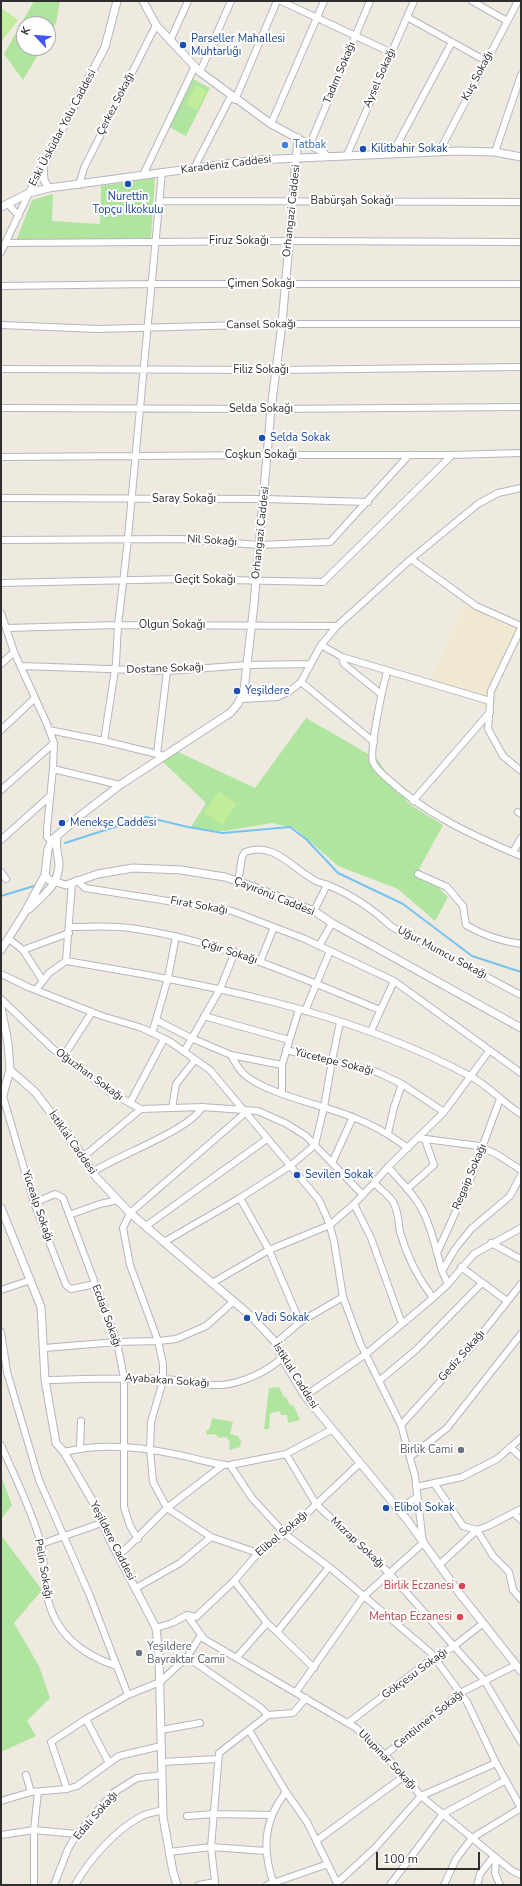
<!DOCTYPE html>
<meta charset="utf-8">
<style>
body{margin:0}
#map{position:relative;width:522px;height:1886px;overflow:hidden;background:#efeae0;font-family:"Nunito Sans",sans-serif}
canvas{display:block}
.frame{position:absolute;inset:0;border:2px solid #2e2e2e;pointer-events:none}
.north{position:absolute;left:16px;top:16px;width:40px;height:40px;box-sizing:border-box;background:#fff;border:1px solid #ababab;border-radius:50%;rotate:296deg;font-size:11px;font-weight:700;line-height:16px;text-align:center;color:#2e2e2e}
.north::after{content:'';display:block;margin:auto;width:14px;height:18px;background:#4253fa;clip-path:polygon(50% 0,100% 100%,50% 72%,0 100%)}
.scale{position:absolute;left:376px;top:1852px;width:104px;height:18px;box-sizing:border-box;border:2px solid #2e2e2e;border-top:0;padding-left:5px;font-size:12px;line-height:14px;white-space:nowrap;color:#2e2e2e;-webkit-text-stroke:3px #fff;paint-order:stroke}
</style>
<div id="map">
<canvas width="522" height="1886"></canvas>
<div class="frame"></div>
<div class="north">K</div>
<div class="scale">100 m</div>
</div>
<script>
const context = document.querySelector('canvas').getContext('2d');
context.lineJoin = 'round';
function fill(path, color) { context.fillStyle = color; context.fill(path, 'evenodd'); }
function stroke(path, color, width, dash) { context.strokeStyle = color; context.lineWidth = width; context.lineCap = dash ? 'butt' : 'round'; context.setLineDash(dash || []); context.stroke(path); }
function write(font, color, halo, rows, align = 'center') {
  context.font = font + ' "Nunito Sans",sans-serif'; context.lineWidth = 4; context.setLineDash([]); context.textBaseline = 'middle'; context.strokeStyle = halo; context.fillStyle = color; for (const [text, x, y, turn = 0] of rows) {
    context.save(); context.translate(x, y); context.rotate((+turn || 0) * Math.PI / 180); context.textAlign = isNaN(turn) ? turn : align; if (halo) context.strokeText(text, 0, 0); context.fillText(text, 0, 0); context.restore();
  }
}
fill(new Path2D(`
 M465,604L521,630V637L496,691L493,715L475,700L428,685Z`), '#f0e8d0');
fill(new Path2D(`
 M34,1H60L56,23L48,37V24H24V48H42L23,80L4,54Z
 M193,79L210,88L186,136L169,127Z
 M155,178L151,238L16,241L32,200L53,194L52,221L100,224L101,186Z
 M306,718L377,759L409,804L443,825L419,869L448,897L435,921L398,889L338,866L296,829L272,823L225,831L204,830L191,827L206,803L162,761L176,751L255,788Z
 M279,1387L284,1397H286L290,1405L294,1406L300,1420L288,1423L287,1415H281L280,1411L270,1413L269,1429H264L269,1388Z
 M212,1418L233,1422L230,1434L238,1436L241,1441L240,1447L229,1450L230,1442L226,1437L219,1438L215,1434L207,1435L206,1431L210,1428Z
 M1,1475L12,1505L1,1519Z
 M1,1535L42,1590L14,1623L39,1666L50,1698L27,1721L36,1736L1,1752Z`), '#afe59e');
fill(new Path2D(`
 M1,8L18,20L1,42Z
 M196,85L207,91L197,110L186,104Z
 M219,791L237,804L222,825L204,812Z`), '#c1ec99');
stroke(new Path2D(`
 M65,843L146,817L188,827L223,833L290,827L306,839L338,873L403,904L472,956L521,972
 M1,896L34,886`), '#75c3f0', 2);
const minor = new Path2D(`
 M281,1L392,53
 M472,1L507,21
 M407,17L486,61
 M170,41L188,1
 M200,72L231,1
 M235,100L277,1
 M271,124L324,1
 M310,144L370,1
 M439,152L518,1
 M495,152L521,75
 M392,154L452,42
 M347,155L414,1
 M193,170L231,96
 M143,175L195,66
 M79,185L84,168L156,25
 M160,201L521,202
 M8,204L19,216
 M6,243L290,241L521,242
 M1,252L29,193
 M1,286L151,284H521
 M1,325L98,329L282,324H521
 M1,369L276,370L521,367
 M1,408L271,409L521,407
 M1,457L268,455H452L521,453
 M1,498L264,499L368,502
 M1,540L181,539L259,545L330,542L409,455
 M411,559L476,606L521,626
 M1,583L180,579L323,582L452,455
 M1,613L14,652L47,724L54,743L53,769L47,828V837L55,845
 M6,628L118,625L337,626
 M521,628L491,691L488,729L503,756L521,771
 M321,645L342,657L344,664L381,694
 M342,657L490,701
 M1,664L14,652
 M21,666L167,671L247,665L310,664
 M387,672C383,686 369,751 373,762C376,770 384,775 389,780C427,815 474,836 521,856
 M301,682L374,742
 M241,699L277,697L290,691L301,682L321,645L337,626L411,559L478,504L498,493L521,488
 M1,730L35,698
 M49,730L104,741L116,663L118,625L127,548L162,172
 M104,741L161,755
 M157,754L167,671
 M53,769L120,785
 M1,790L54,743
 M413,801L490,712
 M518,812L521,814
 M1,840L50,796
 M513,852L521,838
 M1,872L6,879
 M418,874L447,887L463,906L466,925C484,936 501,941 521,944
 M77,880L85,888L232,911L305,939L394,981L521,1073
 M238,882L242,857L245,852C275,841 292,869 316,881C319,883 324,883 328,885C352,895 373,909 392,927L521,995
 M72,883L66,961C204,984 346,1009 470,1076C489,1086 503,1103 521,1114
 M314,911L327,885
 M69,927C89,927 110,925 130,928C218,940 299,977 380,1010
 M9,939L23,950L69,933
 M319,946L332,923
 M23,950L43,981
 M260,962L274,927
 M1,974L28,987L102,1016L142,1028L169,1041L210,1070L319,1200L328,1220L334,1241L343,1297L360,1343L401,1425L415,1476L423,1543L363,1597L296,1692
 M36,990L49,973L66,961
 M1,999L53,1049L115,1095L141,1109L202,1107L258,1111L287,1124L306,1136L363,1195
 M299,1009L282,1065L231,1055C235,1062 238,1069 245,1075C267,1094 323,1105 352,1117C372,1124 390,1135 408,1148
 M305,1011L330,951
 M204,1016L289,1040
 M156,1020L168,978L176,936
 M371,1031L394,981
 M152,1033L156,1020L191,1038L231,1055
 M286,1050L377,1072L402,1084L444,1112
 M184,1052L220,989L235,952
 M63,1057L92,1012
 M282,1093V1065
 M3,1096L34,1203L66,1285L71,1289L95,1284
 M130,1103L164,1039
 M172,1108L176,1084L195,1060
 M388,1133L394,1107L402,1084
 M418,1138L479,1146L498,1155L521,1170
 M83,1157L141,1109
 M332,1163L353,1117
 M388,1167L444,1112L489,1051
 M93,1172C116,1156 192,1129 202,1107
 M374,1183L388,1167C399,1180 412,1192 420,1206C431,1225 436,1250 442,1271
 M407,1189L434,1165L425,1140
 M34,1203L55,1194L63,1198L117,1342L124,1378V1507L130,1526L138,1539
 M69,1215L100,1204L118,1200
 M146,1226L267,1139
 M164,1242L240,1198
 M491,1243L521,1259
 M437,1253L470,1180L500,1099
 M461,1267L507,1301
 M212,1283L269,1250L330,1225L354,1204
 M448,1284L474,1254L521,1228
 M1,1290L31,1280
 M300,1322L269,1250L240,1198L290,1166L315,1145L324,1107L332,1061L340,1022
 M402,1324L433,1298
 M1,1332L7,1372L39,1480L90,1596L128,1695L160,1682L187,1657L201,1635
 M276,1343L300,1322L343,1297
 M44,1348L117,1342L158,1341L176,1339L206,1326L234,1301
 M45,1380C89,1379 133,1377 176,1380C191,1381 207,1386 222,1385C242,1383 267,1372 282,1358
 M379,1381L417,1349L482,1283
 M305,1396L366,1354L402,1324L371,1238L354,1204L374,1183C380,1189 389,1195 393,1202C399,1212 398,1222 400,1232C407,1257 418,1278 433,1298L448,1284L442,1271L455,1249L471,1229L510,1196L521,1175
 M401,1425L473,1345L521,1284
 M331,1430L286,1454L230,1465L252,1498L285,1534L333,1570L431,1653L467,1702L496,1763L521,1808
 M1,1445C14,1475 33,1513 41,1544C45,1561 43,1579 47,1596C55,1633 82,1655 117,1666
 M510,1447L521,1457
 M80,1448L81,1421
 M64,1452C101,1443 137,1446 174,1454C191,1457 208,1463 226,1465
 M286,1454L316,1504L390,1574L484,1680L521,1742
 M410,1457L447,1428L521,1334
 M223,1465L167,1508L153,1482L150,1449L151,1422L163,1381V1364L158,1341L130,1265L123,1228L130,1213L245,1113
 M434,1483L463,1526L477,1530L493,1556L509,1572L513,1590L521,1599
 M416,1487L462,1477L497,1459L521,1438
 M398,1510L417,1497
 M514,1513L521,1520
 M211,1537L258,1553
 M41,1544L102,1523
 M119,1555C136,1540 151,1523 167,1508L211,1537L180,1563L136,1588
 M439,1565L477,1530L488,1526L521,1509
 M234,1581L267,1623L237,1657
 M187,1615L204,1639L356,1728L385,1755L421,1796L511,1870L521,1875
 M187,1615L196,1617L234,1581L258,1553L285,1534L360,1463
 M267,1623L277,1632L329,1567
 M156,1628L172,1623L187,1615
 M277,1632L314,1668
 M187,1657L261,1708L268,1715
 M86,1719L109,1763
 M348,1723L433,1658L453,1647L482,1624
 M161,1730L200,1723
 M249,1730L286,1792L307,1822L338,1885
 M385,1755L460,1693L516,1665
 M161,1762L218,1759
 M26,1775L31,1792
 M67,1789L51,1742L86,1719L128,1695
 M38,1792L34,1830L77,1834
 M1,1801L31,1792L67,1789L77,1786L119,1756L161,1746
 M187,1816L214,1814L272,1815
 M1,1835L34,1830V1885
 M316,1841L403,1777
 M266,1851L211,1847L219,1753L268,1715L293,1713L306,1698
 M169,1852L211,1847L215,1882L199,1885
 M496,1858L495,1873L500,1885
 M337,1883L375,1848L421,1796L496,1763
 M54,1885L68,1849L77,1834L113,1793L137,1778L162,1775
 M75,1885C89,1860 115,1830 142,1816C148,1813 156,1812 163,1810
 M267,1885L328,1864
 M274,1885C262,1850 263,1821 286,1792
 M390,1885L443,1814L506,1780
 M444,1885L456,1859L472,1838L521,1808
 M477,1885L480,1874L494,1856`);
const tertiary = new Path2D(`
 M143,1L156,25L200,72L271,124L323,152L326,156
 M43,167L44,180L49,188
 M29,193L105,47L117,1
 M1,207L29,193L49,188L255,160L458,151L495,152L521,157
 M45,875L49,880L66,885L98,874L133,868L181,870L225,877L254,887L314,911L332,923L521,1028
 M29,909C43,896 59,884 59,864C58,854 55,846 57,836
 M1,950L25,912L45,875L48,849L52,840L81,815L120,785L230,713L238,704L244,690L254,604L271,409L282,324L298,138
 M1,1007L8,1043L10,1070L1,1102
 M10,1070L35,1092L71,1139L96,1177L130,1213L252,1317L276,1343L282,1358L305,1396L408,1521L460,1594L521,1671
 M1,1208L41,1307L45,1380L56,1443L64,1452L93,1502L110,1540L156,1628L159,1656L163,1817L173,1872L177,1885`);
stroke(minor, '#b4b5c1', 8);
stroke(tertiary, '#b4b5c1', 9);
stroke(minor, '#fff', 6);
stroke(tertiary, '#fff', 7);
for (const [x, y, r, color] of [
 [183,45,4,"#1a4fb4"],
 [285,145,4,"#3f7fe0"],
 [363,149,4,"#1a4fb4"],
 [128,184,4,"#1a4fb4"],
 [262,438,4,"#1a4fb4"],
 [237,691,4,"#1a4fb4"],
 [62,823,4,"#1a4fb4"],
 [297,1175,4,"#1a4fb4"],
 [247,1318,4,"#1a4fb4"],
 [461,1450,4,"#6b7280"],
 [386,1508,4,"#1a4fb4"],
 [462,1586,4,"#e0444e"],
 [460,1617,4,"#e0444e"],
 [139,1653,4,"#6b7280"]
]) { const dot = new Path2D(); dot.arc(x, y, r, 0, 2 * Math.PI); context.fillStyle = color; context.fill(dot); stroke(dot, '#fff', 1.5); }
write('11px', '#164399', '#fff', [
 ["Parseller Mahallesi",191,39],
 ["Muhtarlığı",191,52],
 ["Kilitbahir Sokak",371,149],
 ["Nurettin",128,197,"center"],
 ["Topçu İlkokulu",128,210,"center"],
 ["Selda Sokak",270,438],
 ["Yeşildere",245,691],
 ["Menekşe Caddesi",70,823],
 ["Sevilen Sokak",305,1175],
 ["Vadi Sokak",255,1318],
 ["Elibol Sokak",394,1508]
], 'left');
write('11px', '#2e2e2e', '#fff', [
 ["Tadım Sokağı",340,73,-67],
 ["Kuş Sokağı",478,76,-62],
 ["Aysel Sokağı",380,78,-66],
 ["Çerkez Sokağı",116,104,-63],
 ["Eski Üsküdar Yolu Caddesi",63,128,-62],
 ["Karadeniz Caddesi",226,165,-7],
 ["Babürşah Sokağı",352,201],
 ["Orhangazi Caddesi",292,211,-84],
 ["Firuz Sokağı",239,241],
 ["Çimen Sokağı",261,284],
 ["Cansel Sokağı",261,325,-1],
 ["Filiz Sokağı",261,370],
 ["Selda Sokağı",261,409],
 ["Coşkun Sokağı",261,455],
 ["Saray Sokağı",184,499],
 ["Orhangazi Caddesi",261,533,-84],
 ["Nil Sokağı",212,541,4],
 ["Geçit Sokağı",205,580],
 ["Olgun Sokağı",172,625],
 ["Dostane Sokağı",165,669,-2],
 ["Çayırönü Caddesi",274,897,22],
 ["Fırat Sokağı",199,906,10],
 ["Çığır Sokağı",229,952,18],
 ["Uğur Mumcu Sokağı",442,953,28],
 ["Yücetepe Sokağı",334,1062,14],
 ["Oğuzhan Sokağı",89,1075,36],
 ["İstiklal Caddesi",72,1143,55],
 ["Regaip Sokağı",470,1177,-67],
 ["Yücealp Sokağı",37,1206,71],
 ["Ecdad Sokağı",106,1316,70],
 ["Gediz Sokağı",462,1356,-49],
 ["İstiklal Caddesi",295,1376,58],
 ["Ayabakan Sokağı",167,1381,4],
 ["Elibol Sokağı",282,1534,-40],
 ["Yeşildere Caddesi",112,1541,63],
 ["Mızrap Sokağı",357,1543,43],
 ["Pelin Sokağı",43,1569,80],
 ["Gökçesu Sokağı",415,1674,-36],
 ["Centilmen Sokağı",429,1720,-39],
 ["Ulupınar Sokağı",387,1760,46],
 ["Edalı Sokağı",96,1816,-49]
]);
write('11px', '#366cbe', '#fff', [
 ["Tatbak",293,145]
], 'left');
write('11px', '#5b616d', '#fff', [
 ["Birlik Cami",453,1450],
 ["Yeşildere",147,1647,"left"],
 ["Bayraktar Camii",147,1660,"left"]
], 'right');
write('11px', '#be3a42', '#fff', [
 ["Birlik Eczanesi",454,1586],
 ["Mehtap Eczanesi",452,1617]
], 'right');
</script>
